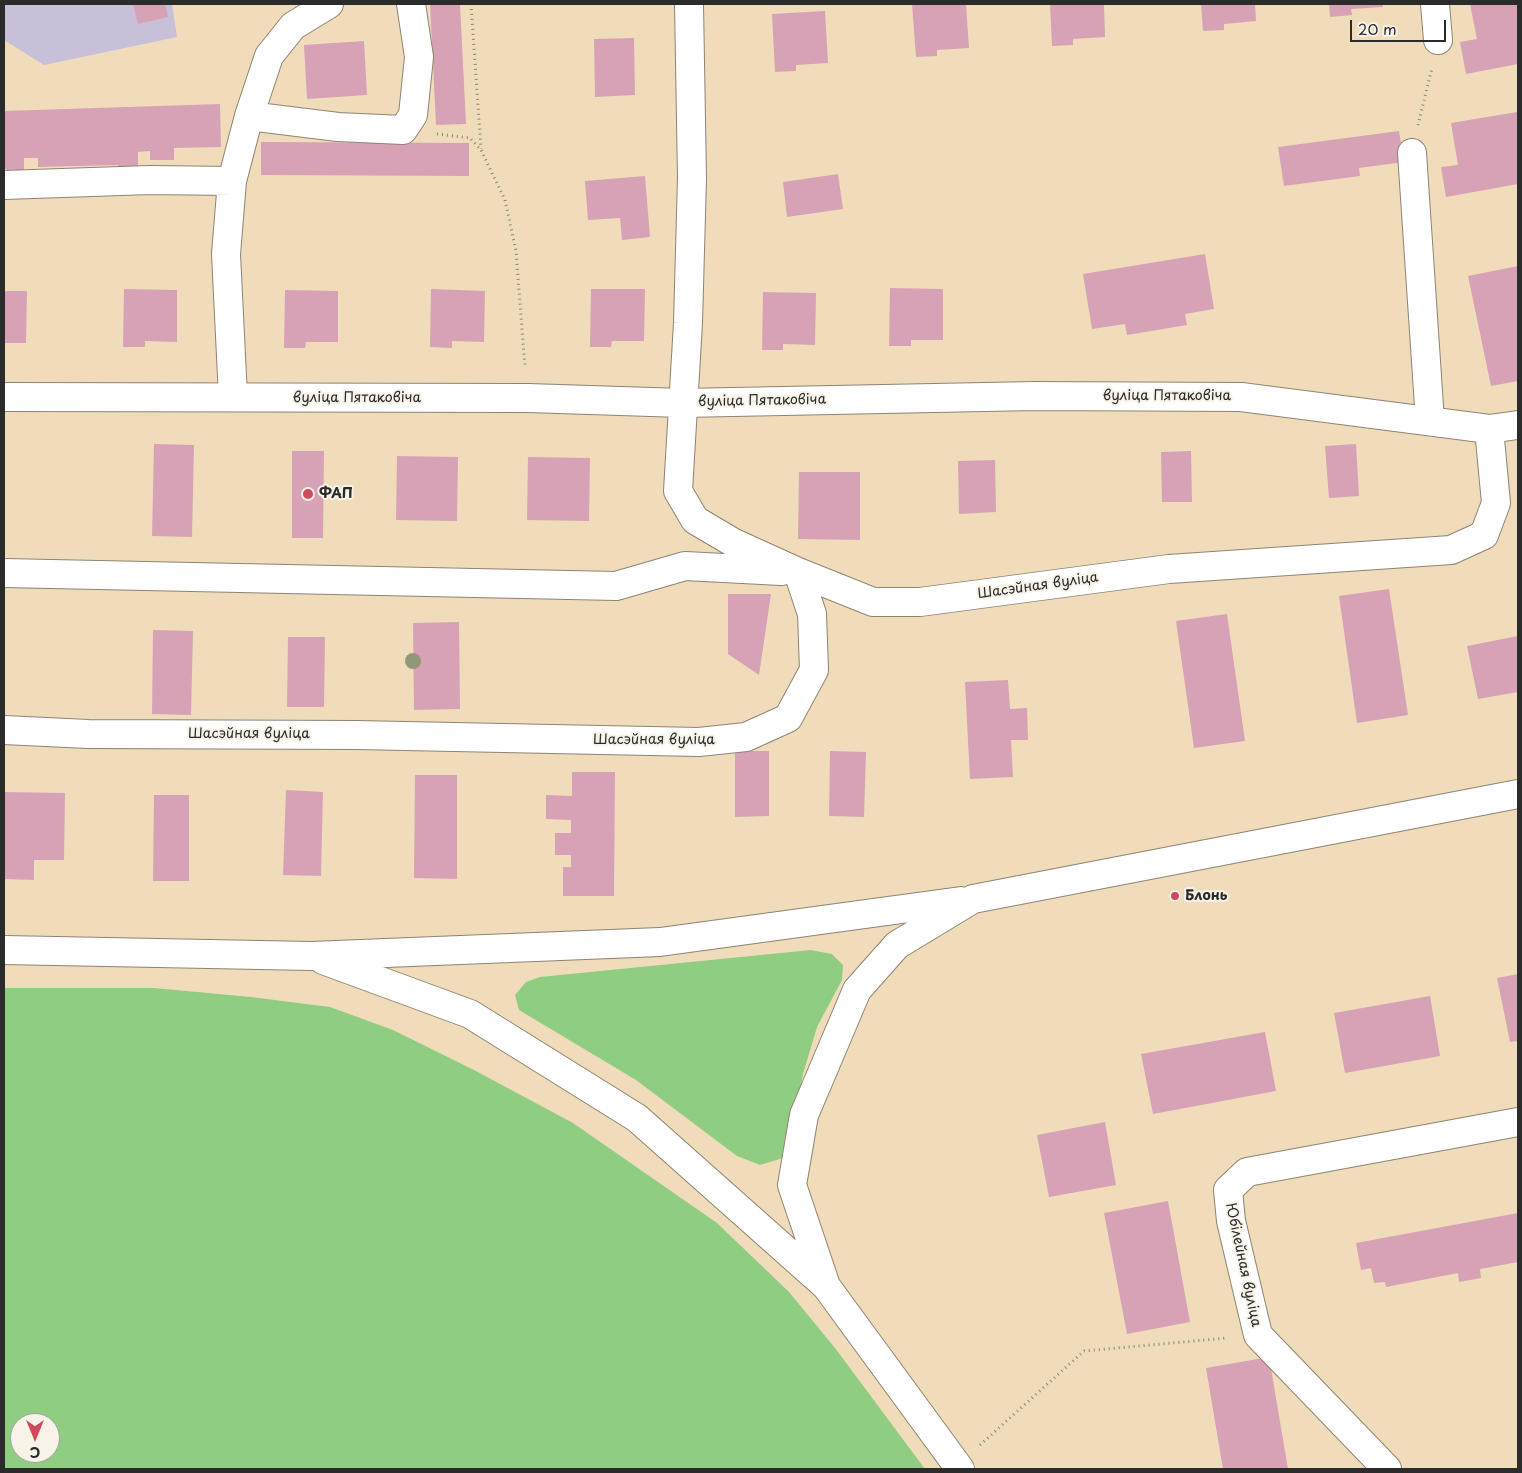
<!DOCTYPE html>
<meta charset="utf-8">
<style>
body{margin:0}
#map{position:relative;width:1522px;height:1473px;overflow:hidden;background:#f0dcba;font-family:"Playpen Sans",sans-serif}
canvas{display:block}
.frame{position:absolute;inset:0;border:5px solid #2b2b2b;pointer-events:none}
.north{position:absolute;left:10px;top:1413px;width:50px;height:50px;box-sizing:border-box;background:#f7f3e8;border:1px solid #a5a39c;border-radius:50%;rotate:180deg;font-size:14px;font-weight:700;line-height:20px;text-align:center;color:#2b2b2b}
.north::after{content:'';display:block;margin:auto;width:18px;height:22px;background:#d1495b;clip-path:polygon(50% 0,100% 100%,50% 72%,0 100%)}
.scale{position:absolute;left:1350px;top:20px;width:96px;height:22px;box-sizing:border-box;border:2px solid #2b2b2b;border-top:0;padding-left:6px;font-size:15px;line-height:18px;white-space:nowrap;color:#2b2b2b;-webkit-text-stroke:4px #f7f3e8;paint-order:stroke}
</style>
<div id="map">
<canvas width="1522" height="1473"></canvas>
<div class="frame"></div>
<div class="north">С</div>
<div class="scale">20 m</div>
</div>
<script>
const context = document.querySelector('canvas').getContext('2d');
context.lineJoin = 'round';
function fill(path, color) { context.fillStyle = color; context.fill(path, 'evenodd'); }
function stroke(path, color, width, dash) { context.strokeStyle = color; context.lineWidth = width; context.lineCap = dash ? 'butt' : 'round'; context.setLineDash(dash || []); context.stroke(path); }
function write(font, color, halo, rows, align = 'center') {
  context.font = font + ' "Playpen Sans",sans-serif'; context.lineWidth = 4; context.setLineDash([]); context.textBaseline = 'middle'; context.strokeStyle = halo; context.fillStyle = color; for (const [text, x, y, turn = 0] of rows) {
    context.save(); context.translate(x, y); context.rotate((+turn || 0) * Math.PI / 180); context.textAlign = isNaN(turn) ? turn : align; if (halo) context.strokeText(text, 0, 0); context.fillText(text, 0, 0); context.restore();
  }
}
fill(new Path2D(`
 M4,4H172L177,37L44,65L4,40Z`), '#c8bfd8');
fill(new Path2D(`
 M811,950L832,954L843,965L842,980L817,1027L803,1074L791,1137L783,1158L760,1165L737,1156L636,1080L519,1010L515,995L526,982L540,977Z
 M4,988H154L251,997L330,1007L393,1030L474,1070L573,1123L717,1223L789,1292L835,1348L925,1469H4ZM20,1423H50V1453H20Z`), '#8fcd83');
fill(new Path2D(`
 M133,4H165L168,17L138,24Z
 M430,4H460L466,124L436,125Z
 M912,4H966L969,48L937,50V56L916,57Z
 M1050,4H1104L1105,37L1073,39V45L1052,46Z
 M1201,4H1255L1256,21L1224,24V30L1203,31Z
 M1329,4H1383V7L1351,9L1352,15L1330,17Z
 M1470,4H1518V64L1466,74L1460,42L1477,39Z
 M825,11L828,63L796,65V71L775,72L772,14Z
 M634,38L635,95L595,97L594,39Z
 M364,41L367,95L307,99L304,45Z
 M220,104L221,147L174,148V160H150V151L138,152V167L118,168V165L38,167V158H24V173L7,174V169H4V111Z
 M1517,112L1518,184L1446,197L1441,167L1458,165L1451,123Z
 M1399,131L1404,162L1359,168L1360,176L1284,186L1278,147Z
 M261,142L469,143V176L261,175Z
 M838,174L843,209L787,217L783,182Z
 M645,176L650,237L622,240L620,218L588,220L585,181Z
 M1205,254L1214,309L1185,314L1187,325L1127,335L1125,324L1092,329L1083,274Z
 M1518,266V381L1491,386L1468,276Z
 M890,288L943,289V340H911V346H889Z
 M124,289L177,290V342L145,341V347H123Z
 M431,289L485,291L484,342L452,341V348L430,347Z
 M591,289H645L644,341H612L611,347H590Z
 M285,290L338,291V342H306L305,348H284Z
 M4,291H27L26,343H4Z
 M763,292L816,293L815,345L783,344V350H762Z
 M154,444L194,445L192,537L152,536Z
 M1356,444L1359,496L1329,498L1325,446Z
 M292,451H324L323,538H292Z
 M1191,451L1192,502H1162L1161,452Z
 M397,456L458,457L457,521L396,520Z
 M528,457L590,458L589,521L527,520Z
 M995,460L996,512L959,514L958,461Z
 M799,472H860V540L798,539Z
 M1389,589L1408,715L1357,723L1339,596Z
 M728,594H771L759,675L728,654Z
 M1227,614L1245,741L1194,748L1176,621Z
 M459,622L460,709L414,710L413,623Z
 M153,630L193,631L191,715L152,714Z
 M1518,636V692L1478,699L1467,646Z
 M288,637H325L324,707H287Z
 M1008,680L1010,709L1027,708L1028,740H1011L1013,777L970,779L965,682Z
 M735,751H769V816L735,817Z
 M830,751L866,752L864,817L829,816Z
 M572,772H615L614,896H563V867H571V855H555V833H571V820L546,819V795L572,796Z
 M415,775H457V879L414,878Z
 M286,790L323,792L321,876L283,875Z
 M4,792L65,793L64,860H34V880L4,879Z
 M154,795H189V881H153Z
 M1518,974V1041L1510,1042L1497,978Z
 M1430,996L1440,1056L1345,1073L1334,1013Z
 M1265,1032L1276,1091L1153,1114L1141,1054Z
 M1105,1122L1116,1185L1049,1197L1037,1135Z
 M1168,1201L1190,1322L1127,1334L1104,1213Z
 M1518,1213V1262L1480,1269L1481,1278L1459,1282L1458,1273L1386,1287L1385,1282L1374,1283L1371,1268L1361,1270L1356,1243Z
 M1269,1357L1288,1469H1223L1206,1368Z`), '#d7a2b5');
const minor = new Path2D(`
 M689,4L692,178L688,323L678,491L695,520L734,543L798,572L873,602H920L1169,569L1451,550L1484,535L1496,503L1489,429
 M1435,4L1438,40
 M249,116L338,127L403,130L413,115L419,57L411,4
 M1412,153L1430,421
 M4,185L150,180L232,181
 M4,397L528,398L682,403L1035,396L1241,397L1489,429L1518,425
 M233,397L226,254L232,181L249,116L269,56L293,26L329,4
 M4,573L616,586L685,566L781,571
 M4,730L88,734L356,735L699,742L746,737L788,718L814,670L812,614L798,572
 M1387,1469L1258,1335L1231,1221L1228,1190L1247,1172L1518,1122`);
const major = new Path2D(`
 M4,950L311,956L660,942L961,901
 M323,960L470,1014L637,1118L826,1286L960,1469
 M826,1286L792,1185L804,1115L857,990L897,945L973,899L1518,794`);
stroke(minor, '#8e8472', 30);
stroke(major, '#8e8472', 30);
stroke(new Path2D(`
 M471,4L481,149
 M1418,125L1432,68
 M437,134L470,138L481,150L505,200L516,251L525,368
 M980,1445L1084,1351L1227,1338`), '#8e8472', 3, [1, 4]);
stroke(minor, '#fff', 28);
stroke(major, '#fff', 28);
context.fillStyle = '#94967a';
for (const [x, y] of [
 [413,661]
]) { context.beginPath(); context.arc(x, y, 8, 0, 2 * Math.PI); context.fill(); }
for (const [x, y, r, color] of [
 [308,494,6,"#d1495b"],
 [1175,896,5,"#d1495b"]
]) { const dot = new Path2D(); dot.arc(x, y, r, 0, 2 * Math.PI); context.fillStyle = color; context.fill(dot); stroke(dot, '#f7f3e8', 2); }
write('14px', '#2b2b2b', '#f7f3e8', [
 ["вуліца Пятаковіча",1167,396],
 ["вуліца Пятаковіча",357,398],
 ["вуліца Пятаковіча",762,401,-1],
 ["Шасэйная вуліца",1038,586,-8],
 ["Шасэйная вуліца",249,734],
 ["Шасэйная вуліца",654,740],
 ["Юбілейная вуліца",1243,1265,78]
]);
write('bold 14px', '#2b2b2b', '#f7f3e8', [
 ["ФАП",319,494],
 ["Блонь",1185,896]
], 'left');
</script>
